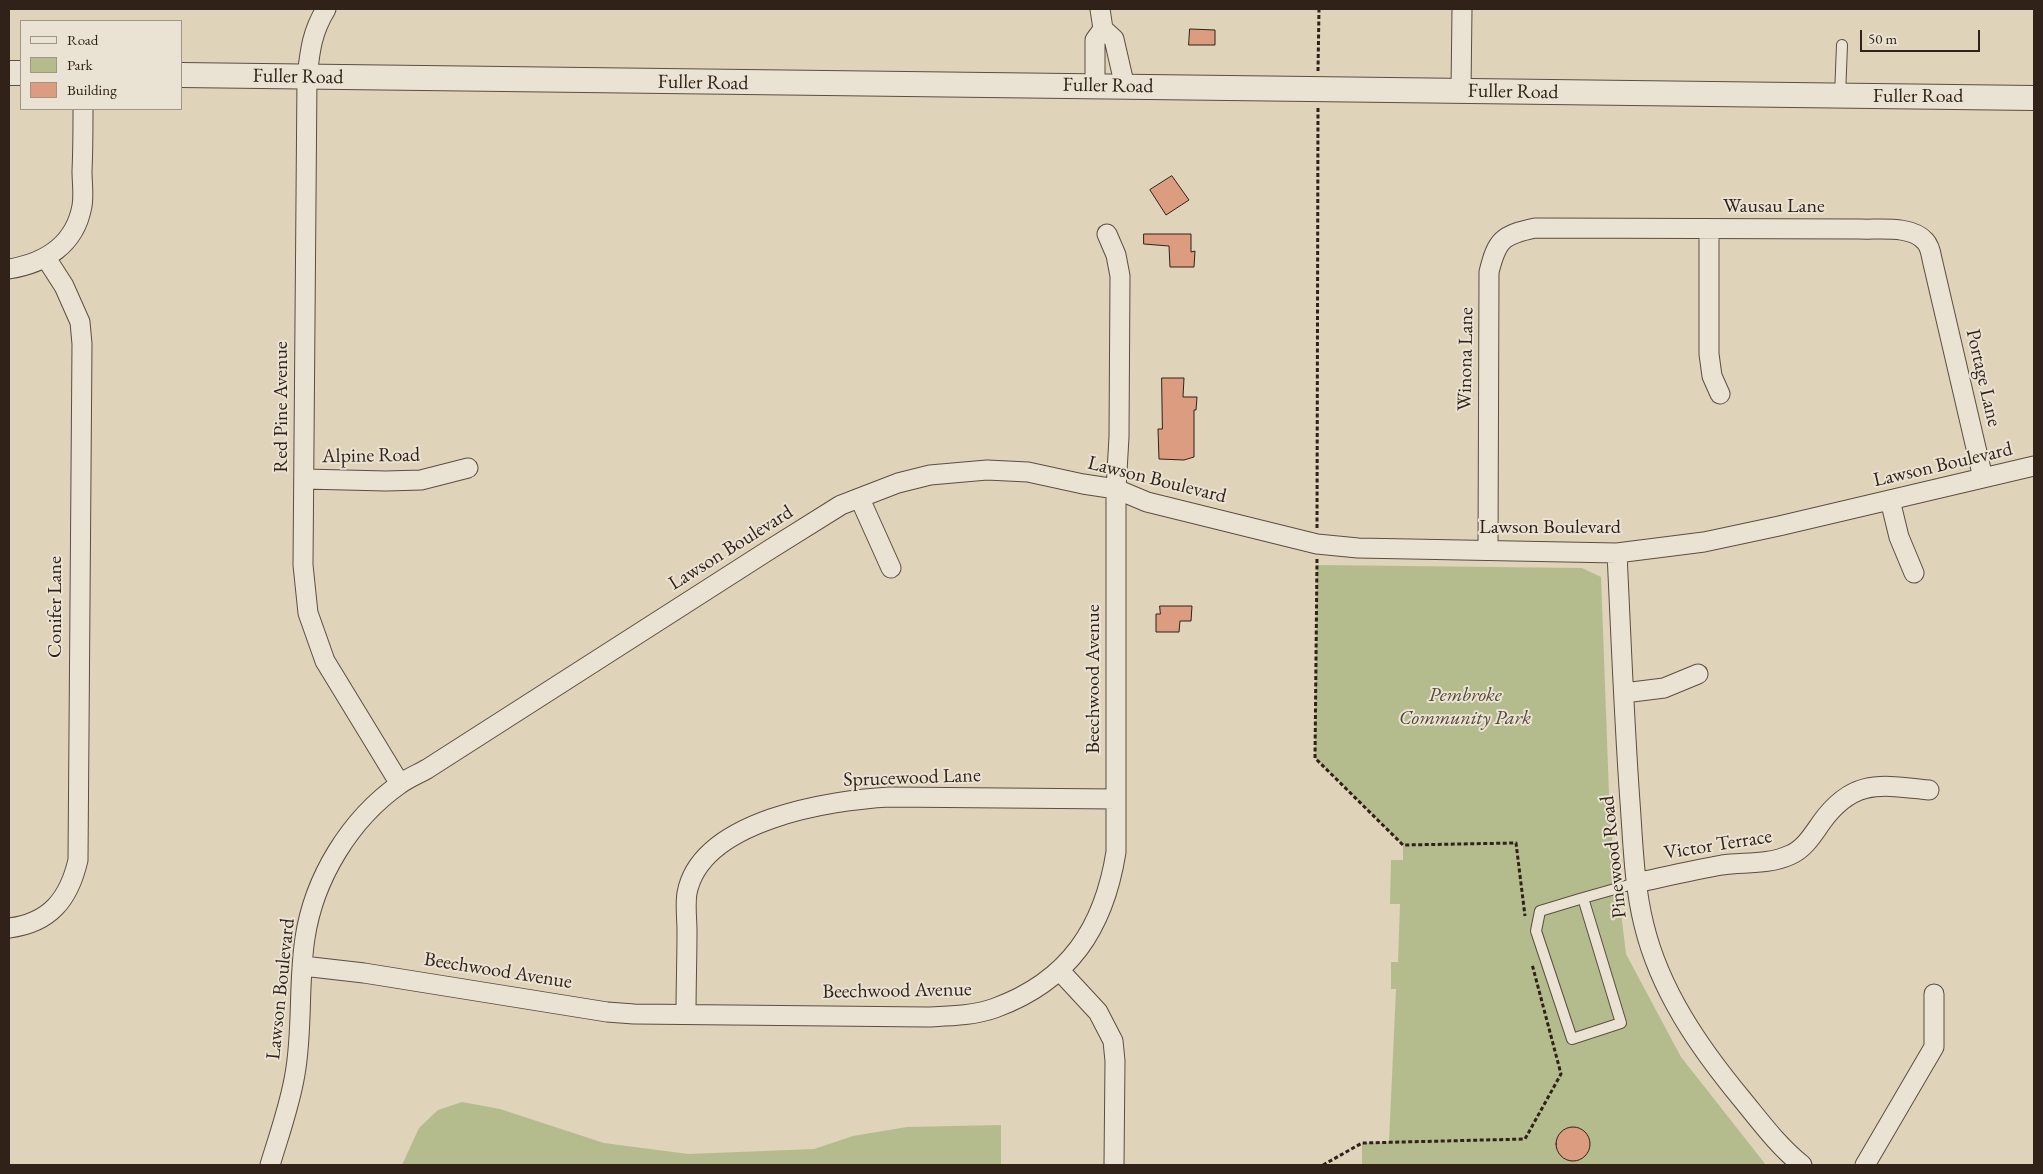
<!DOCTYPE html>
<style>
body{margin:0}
#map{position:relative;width:2043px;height:1174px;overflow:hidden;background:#dfd3ba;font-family:"EB Garamond",serif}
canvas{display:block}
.frame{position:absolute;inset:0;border:10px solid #302219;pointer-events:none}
.legend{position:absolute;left:20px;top:20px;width:162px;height:90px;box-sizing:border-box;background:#eae2d2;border:1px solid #a09588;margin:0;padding:6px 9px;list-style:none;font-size:15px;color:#302219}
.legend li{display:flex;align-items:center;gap:10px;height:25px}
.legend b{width:25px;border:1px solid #a09588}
.scale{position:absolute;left:1860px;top:30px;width:120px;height:22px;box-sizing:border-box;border:2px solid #302219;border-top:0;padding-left:6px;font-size:15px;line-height:18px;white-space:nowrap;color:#302219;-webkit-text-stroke:4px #eae2d2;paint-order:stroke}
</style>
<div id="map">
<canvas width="2043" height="1174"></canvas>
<div class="frame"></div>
<ul class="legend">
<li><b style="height:6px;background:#eae2d2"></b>Road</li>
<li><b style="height:14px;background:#b4bc8e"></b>Park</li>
<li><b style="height:14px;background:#db9c7f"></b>Building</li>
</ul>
<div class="scale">50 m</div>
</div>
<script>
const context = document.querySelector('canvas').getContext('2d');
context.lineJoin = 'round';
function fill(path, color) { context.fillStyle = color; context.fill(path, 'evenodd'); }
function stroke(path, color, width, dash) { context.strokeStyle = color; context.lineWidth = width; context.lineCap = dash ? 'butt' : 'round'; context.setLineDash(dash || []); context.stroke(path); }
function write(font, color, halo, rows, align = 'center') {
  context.font = font + ' "EB Garamond",serif'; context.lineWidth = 4; context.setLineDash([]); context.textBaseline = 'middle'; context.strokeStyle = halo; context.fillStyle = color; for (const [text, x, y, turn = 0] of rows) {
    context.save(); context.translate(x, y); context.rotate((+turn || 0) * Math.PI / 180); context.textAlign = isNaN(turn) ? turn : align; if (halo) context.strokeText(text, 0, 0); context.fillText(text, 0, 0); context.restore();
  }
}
fill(new Path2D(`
 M1317,565L1582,568L1601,577L1610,821L1626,954L1681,1057L1766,1165H1362V1143L1389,1142L1396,989H1391V962H1398L1400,904H1390L1391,860H1403V845L1315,758Z
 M462,1102L500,1109L604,1143L688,1154L814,1149L853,1136L907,1127L1001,1125V1165H402L419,1128L438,1110Z`), '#b4bc8e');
const building = new Path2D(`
 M1190,29L1215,30V45H1189Z
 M1172,176L1189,200L1166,215L1150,190Z
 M1144,234H1191V252L1195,251L1194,267H1170L1169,246L1144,244Z
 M1162,378H1184L1183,397H1197L1196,410H1194V457L1184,460L1159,459L1158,429H1162Z
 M1160,606H1192L1191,621H1180L1179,632H1156V614H1160Z
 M1556 1144a17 17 0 1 1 34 0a17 17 0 1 1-34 0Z`);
fill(building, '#db9c7f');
stroke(building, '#302219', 1);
const service = new Path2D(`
 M1840,96L1842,45
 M1583,898L1540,911L1536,931L1572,1039L1621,1023L1583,898L1636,883`);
const minor = new Path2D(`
 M326,9C312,32 310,50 307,77L303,565L308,613L325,661L400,784
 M1100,9L1103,29L1114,39L1125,87
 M1095,86V40L1103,29
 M1461,91L1462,9
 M1709,230V354L1712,376L1720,394
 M9,269C45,263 75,245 82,206C84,195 82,182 82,171C83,150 83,129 83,109
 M304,479L386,481L421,480L468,468
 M860,499L891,568
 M1890,500L1899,537L1914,573
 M1488,550L1489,272C1497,240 1502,235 1535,228L1860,229C1879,230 1911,225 1925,241C1929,245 1931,253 1932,259L1983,478
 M1617,553C1621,636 1624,719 1630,802C1633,843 1634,885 1644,925C1660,991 1699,1047 1741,1098C1760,1121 1778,1146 1802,1165
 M1624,693L1664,688L1698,674
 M1636,883C1664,877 1693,870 1722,865C1745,862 1768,865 1790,855C1804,849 1812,836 1821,823C1853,778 1881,785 1929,790
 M9,928C50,923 69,899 78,860L82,344L80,322L64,286L46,258
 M303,966L364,973L607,1012L634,1014L927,1017C949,1016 973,1016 995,1008C1069,981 1104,928 1116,852V489L1119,437L1120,276L1116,255L1107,234
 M1060,971L1098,1012L1113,1041L1115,1061L1114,1165
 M686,1014C686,986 687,959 687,931C687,919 685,905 687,893C701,820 830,800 890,797L1116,799
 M270,1165C279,1135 290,1105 295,1074C303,1030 298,983 305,938C314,878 350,819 400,784C408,778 418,774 427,769L769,550L841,505L898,483L930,475L987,470L1028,472L1083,484L1116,489L1147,502L1317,544L1358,548L1617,553L1704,542L1779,526L2034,466
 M1865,1165L1934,1047V994`);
const tertiary = new Path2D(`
 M9,73H21
 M181,75L2034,98`);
stroke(service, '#5c4e41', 12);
stroke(minor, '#5c4e41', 21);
stroke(tertiary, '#5c4e41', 26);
stroke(new Path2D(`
 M1318,71L1319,9
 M1317,528L1318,107
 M1317,559L1315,758L1403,845L1516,843L1525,916
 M1323,1165L1362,1143L1525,1139L1561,1074L1532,964`), '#302219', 3, [4, 2.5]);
stroke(service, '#eae2d2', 10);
stroke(minor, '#eae2d2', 19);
stroke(tertiary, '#eae2d2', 24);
write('20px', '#302219', '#eae2d2', [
 ["Fuller Road",298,77,1],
 ["Fuller Road",703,83,1],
 ["Fuller Road",1108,86,1],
 ["Fuller Road",1513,92,1],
 ["Fuller Road",1918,97],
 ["Wausau Lane",1774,207],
 ["Winona Lane",1466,359,-89],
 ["Portage Lane",1983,378,77],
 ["Red Pine Avenue",282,407,-90],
 ["Alpine Road",371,456,-1],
 ["Lawson Boulevard",1943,465,-13],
 ["Lawson Boulevard",1157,480,14],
 ["Lawson Boulevard",1550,528],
 ["Lawson Boulevard",731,548,-32],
 ["Conifer Lane",56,607,-90],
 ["Beechwood Avenue",1094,679,-90],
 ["Sprucewood Lane",912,778,-2],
 ["Victor Terrace",1718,845,-9],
 ["Pinewood Road",1614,857,-96],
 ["Beechwood Avenue",498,971,9],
 ["Lawson Boulevard",281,989,-84],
 ["Beechwood Avenue",897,991,-1]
]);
write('italic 20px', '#514836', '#eae2d2', [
 ["Pembroke",1465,696],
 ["Community Park",1465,719]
]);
</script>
